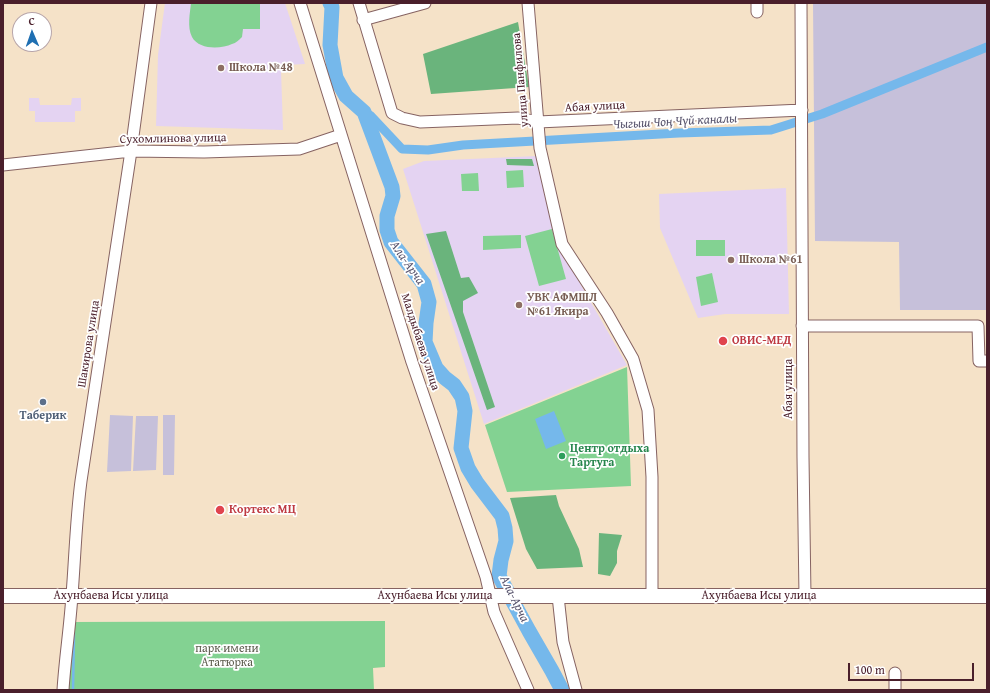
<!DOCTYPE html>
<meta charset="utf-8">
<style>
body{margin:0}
#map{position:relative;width:990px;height:693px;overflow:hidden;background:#f5e2c8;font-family:"Gentium Book Plus",serif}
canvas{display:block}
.frame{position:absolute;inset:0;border:4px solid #4a1f2b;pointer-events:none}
.north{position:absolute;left:12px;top:12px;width:40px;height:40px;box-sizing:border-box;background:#fff;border:1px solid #b7a5aa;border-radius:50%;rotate:358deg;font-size:11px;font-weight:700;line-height:16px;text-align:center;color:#4a1f2b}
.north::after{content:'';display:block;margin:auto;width:14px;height:18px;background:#1f6fb2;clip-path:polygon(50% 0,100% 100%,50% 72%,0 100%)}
.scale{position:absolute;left:848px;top:663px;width:126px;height:18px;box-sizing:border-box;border:2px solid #4a1f2b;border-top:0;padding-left:5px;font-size:12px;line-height:14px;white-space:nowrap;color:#4a1f2b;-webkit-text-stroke:3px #fff;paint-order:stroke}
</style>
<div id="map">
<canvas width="990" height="693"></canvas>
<div class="frame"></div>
<div class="north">С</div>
<div class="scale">100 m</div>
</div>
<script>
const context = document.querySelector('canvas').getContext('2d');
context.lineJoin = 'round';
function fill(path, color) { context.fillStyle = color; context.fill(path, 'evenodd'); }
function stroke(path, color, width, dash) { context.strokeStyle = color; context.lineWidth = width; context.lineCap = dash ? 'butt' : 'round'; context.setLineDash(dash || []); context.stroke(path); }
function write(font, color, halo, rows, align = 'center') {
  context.font = font + ' "Gentium Book Plus",serif'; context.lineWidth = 3.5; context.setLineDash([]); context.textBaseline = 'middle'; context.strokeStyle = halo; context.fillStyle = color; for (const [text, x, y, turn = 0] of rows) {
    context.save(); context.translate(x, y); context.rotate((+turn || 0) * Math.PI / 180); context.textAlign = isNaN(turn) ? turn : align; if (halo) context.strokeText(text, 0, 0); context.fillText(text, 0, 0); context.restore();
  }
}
fill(new Path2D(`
 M165,3H285L305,64L286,65L281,70L283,130L156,126L158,55Z
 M29,98H39L40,105H71L72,98H81V111H75V122H35V111H29Z
 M538,156L558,245L627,365L484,424L403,169L424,161Z
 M786,188L789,314H725L698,318L660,228L659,194Z`), '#e4d3f2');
fill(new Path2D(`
 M813,3H987V310H900L899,242L815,241Z
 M110,415L133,416L131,471L107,472Z
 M163,415H175L174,475H163Z
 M136,416H158L156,470L133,471Z`), '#c6c0da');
fill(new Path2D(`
 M191,3H260V29H243L242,37C239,40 236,43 232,44C221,49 199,50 192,37C187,27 190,13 191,3Z
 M523,170L524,187L507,188L506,171Z
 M478,173L479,191H462L461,174Z
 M552,229L566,279L539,286L525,236Z
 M521,235V248L483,250V236Z
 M696,240H725V256H696Z
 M712,273L718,302L701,306L696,277Z
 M627,367L631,486L507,492L485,425Z
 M385,621V667L373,668L374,690H68L70,622Z`), '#83d292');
fill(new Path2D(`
 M518,22L529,87L431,94L423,54Z
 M506,159H532L534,166L507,165Z
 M446,231L461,278L469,277L478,293L463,301V312L495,407L487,410L426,234Z
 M556,495L559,506L579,549L583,567L537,569L526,549L510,498Z
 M599,533L622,535L617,551V563L610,576L598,574Z`), '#6ab47c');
fill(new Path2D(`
 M554,411L566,441L546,449L535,419Z`), '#75b8eb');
stroke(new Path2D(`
 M73,690L74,633`), '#75b8eb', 2.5);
stroke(new Path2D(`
 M364,112L371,116L402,149L428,150L463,145L679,133L771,130L822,114L987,47`), '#75b8eb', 9);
stroke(new Path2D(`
 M330,3L332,7L330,45L336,78L346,96L364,112L392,187L393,196L387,216V230L391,242L424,284L429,302L426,323L425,342L436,368L445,378L454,385L462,397L465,411L461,448L468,468L477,483L502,516L505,528L506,541L501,560L499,576L529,631L552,671L562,690`), '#75b8eb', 15);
const minor = new Path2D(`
 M300,3L412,362L486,577L494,612L528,690
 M359,3L392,113L402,118L420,122L518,118L538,122L802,110
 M528,3L540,148L562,244L607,313L633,359L648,410L652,477V596
 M757,3V12
 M801,3L803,457L805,596
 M363,20L425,3
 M3,165L131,151L204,152L299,149L341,135
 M802,326H978L979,361H987
 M558,596L563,642L576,690
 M63,690C65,658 70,627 72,595C75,557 76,519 81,481L131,151L151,3
 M895,690V673`);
const major = new Path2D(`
 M3,596H987`);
stroke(minor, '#866362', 13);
stroke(major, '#866362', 16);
stroke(minor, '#fff', 11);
stroke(major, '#fff', 14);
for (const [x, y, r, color] of [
 [221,68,4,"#8d6e63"],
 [731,260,4,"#8d6e63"],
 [519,305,4,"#8d6e63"],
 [723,341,5,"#e0444e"],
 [43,402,4,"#5c6f8a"],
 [562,456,4,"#2e9e5b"],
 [220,510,5,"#e0444e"]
]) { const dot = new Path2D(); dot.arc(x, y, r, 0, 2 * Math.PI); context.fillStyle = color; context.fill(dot); stroke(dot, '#fff', 1.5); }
write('bold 12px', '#785e54', '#fff', [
 ["Школа №48",229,68],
 ["Школа №61",739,260],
 ["УВК АФМШЛ",527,298],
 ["№61 Якира",527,312]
], 'left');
write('12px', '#4a1f2b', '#fff', [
 ["улица Панфилова",521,80,-95],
 ["Абая улица",595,107,-3],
 ["Сухомлинова улица",173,139,-1],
 ["Малдыбаева улица",420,342,72],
 ["Шакирова улица",89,344,-81],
 ["Абая улица",789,389,-90],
 ["Ахунбаева Исы улица",111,596],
 ["Ахунбаева Исы улица",435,596],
 ["Ахунбаева Исы улица",759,596]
]);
write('bold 12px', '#be3a42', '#fff', [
 ["ОВИС-МЕД",732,341],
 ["Кортекс МЦ",229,510]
], 'left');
write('bold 12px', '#4e5e75', '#fff', [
 ["Таберик",43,416]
]);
write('bold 12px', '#27864d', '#fff', [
 ["Центр отдыха",570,449],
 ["Тартуга",570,463]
], 'left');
write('12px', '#5e5e4f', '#fff', [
 ["парк имени",227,649],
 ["Ататюрка",227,663]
]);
write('italic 13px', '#59556e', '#fff', [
 ["Чыгыш Чоң Чүй каналы",675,122,-3],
 ["Ала-Арча",407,263,55],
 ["Ала-Арча",514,599,64]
]);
</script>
